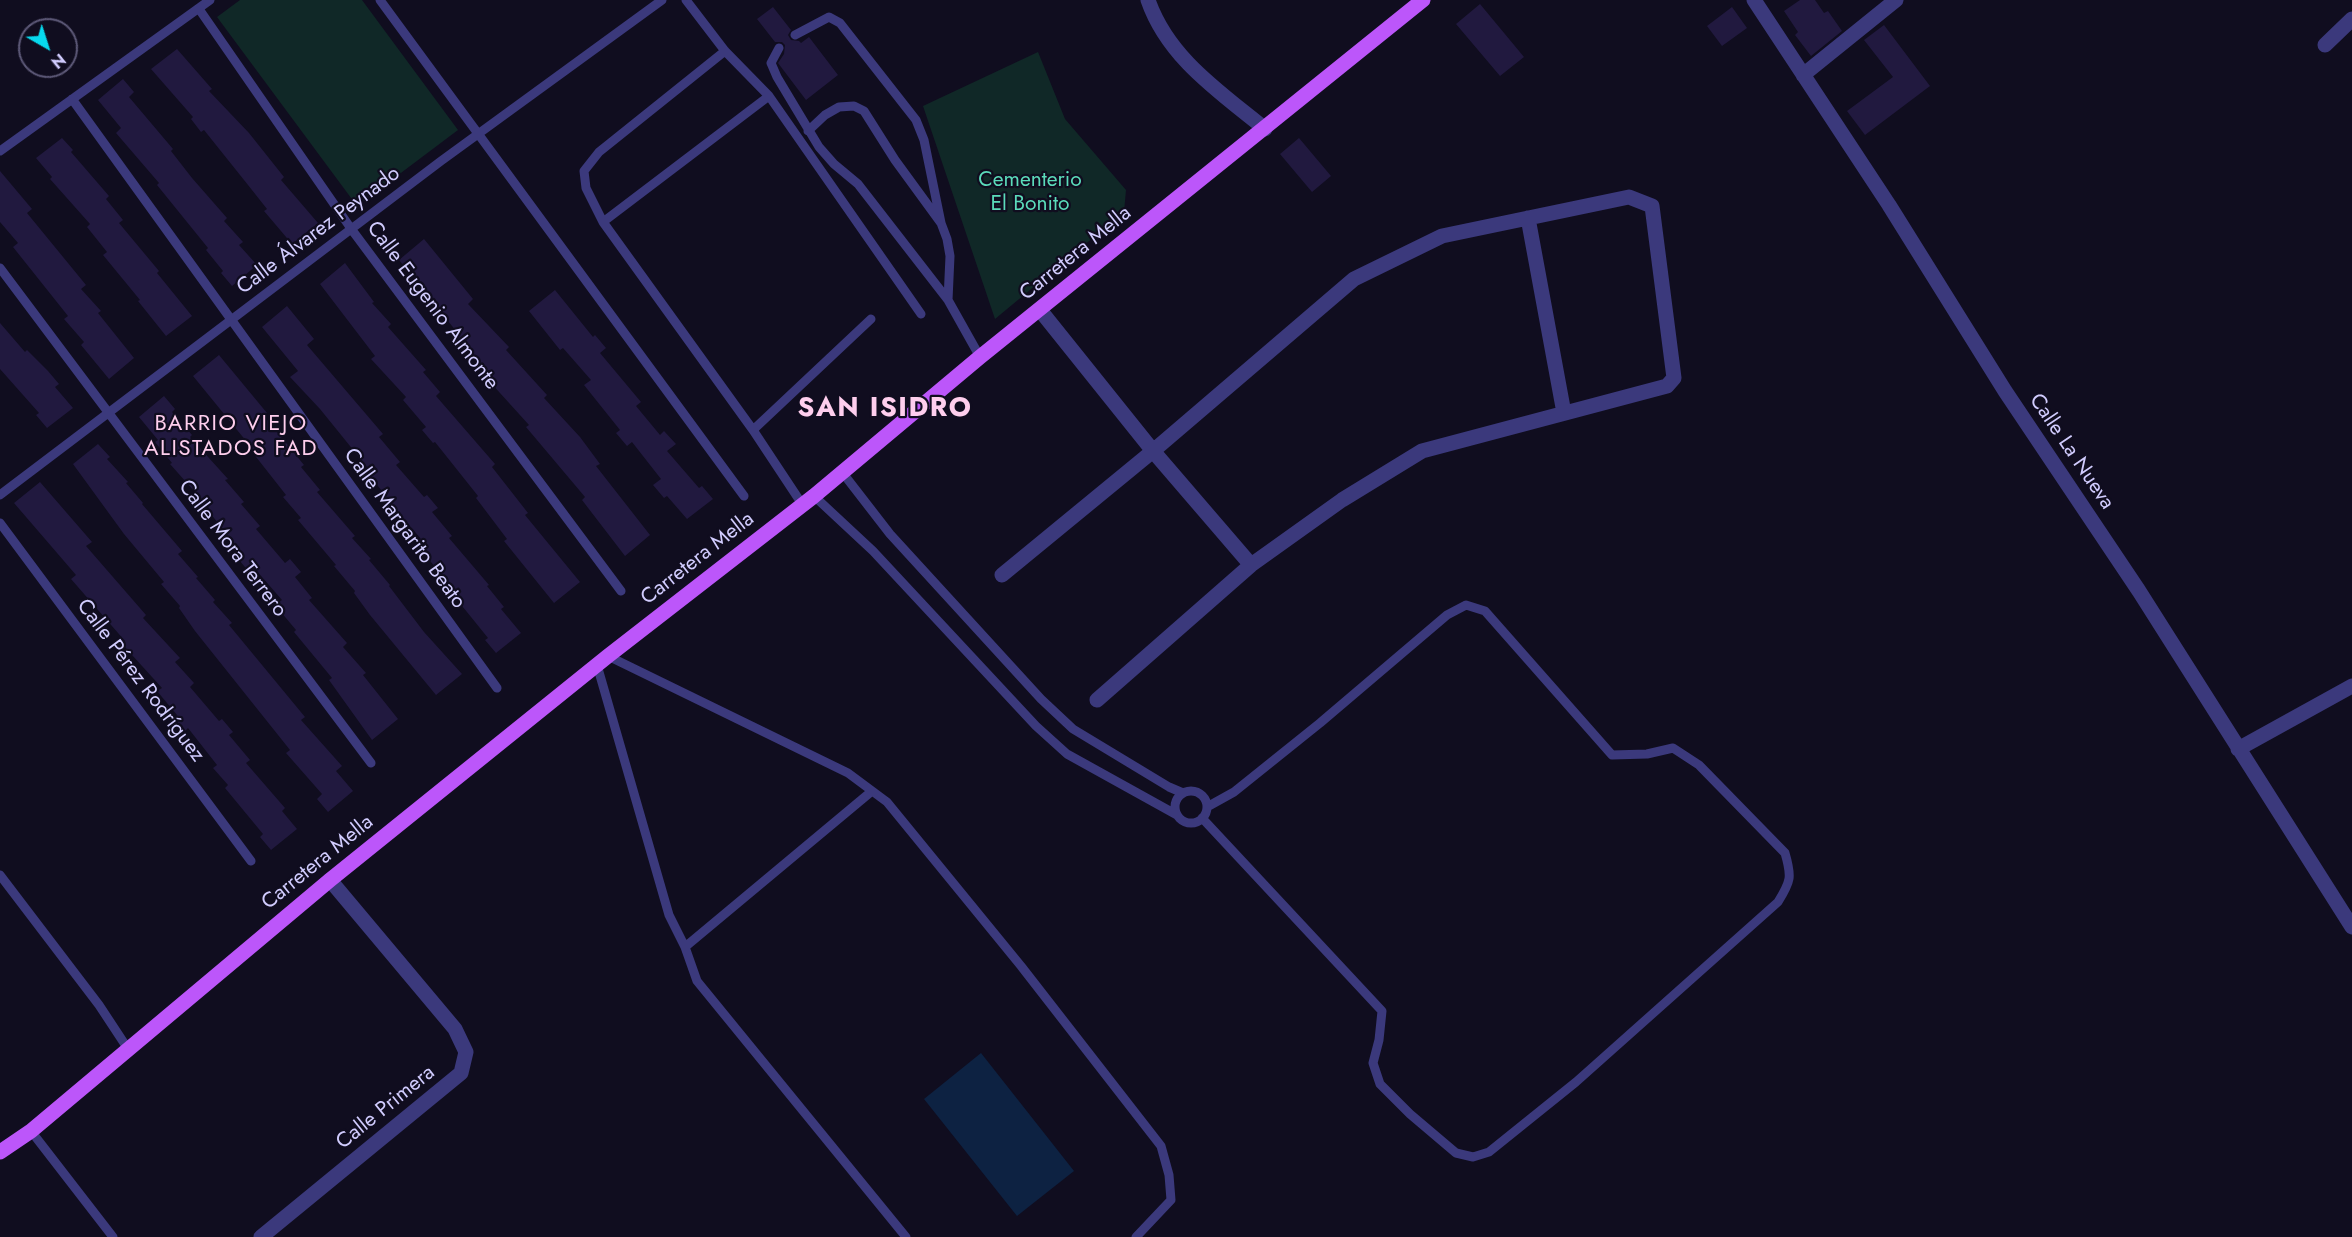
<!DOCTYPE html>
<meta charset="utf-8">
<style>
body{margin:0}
#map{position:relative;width:2352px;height:1237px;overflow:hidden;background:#100d1f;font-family:Jost,sans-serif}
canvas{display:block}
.north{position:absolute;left:18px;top:18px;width:60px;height:60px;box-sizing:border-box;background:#100d1f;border:2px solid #5d5978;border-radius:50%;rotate:141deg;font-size:16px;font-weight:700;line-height:24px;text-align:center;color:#d1ccfe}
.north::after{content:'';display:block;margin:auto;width:21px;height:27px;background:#07d9ee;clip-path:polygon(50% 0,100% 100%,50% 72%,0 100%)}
</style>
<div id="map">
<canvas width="2352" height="1237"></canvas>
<div class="north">N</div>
</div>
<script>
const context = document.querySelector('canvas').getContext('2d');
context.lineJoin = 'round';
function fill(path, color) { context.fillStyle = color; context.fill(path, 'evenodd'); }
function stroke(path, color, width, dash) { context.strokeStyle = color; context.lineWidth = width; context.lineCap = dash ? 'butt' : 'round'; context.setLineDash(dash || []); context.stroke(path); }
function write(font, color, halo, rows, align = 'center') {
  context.font = font + ' Jost,sans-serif'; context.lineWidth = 4.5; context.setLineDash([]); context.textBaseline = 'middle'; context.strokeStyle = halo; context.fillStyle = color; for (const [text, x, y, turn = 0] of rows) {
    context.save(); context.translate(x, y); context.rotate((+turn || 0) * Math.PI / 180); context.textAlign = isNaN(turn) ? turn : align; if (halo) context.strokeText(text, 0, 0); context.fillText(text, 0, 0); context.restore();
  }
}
fill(new Path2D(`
 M240,0H362L458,130L357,206L217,17Z
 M1038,52L1065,119L1126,190L1124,212L995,319L923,106Z`), '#102827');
fill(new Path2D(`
 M981,1053L1074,1171L1017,1216L924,1099Z`), '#0d2242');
fill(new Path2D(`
 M1800,0H1815L1824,13L1828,11L1842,31L1811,56L1795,35L1798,32L1784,11Z
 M1480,4L1524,57L1500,76L1456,24Z
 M773,7L791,30L788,35L791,40L799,41L801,43L809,37L838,75L806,100L778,63L784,54L785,45L782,42H775L757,19Z
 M1732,7L1747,28L1722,46L1707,26Z
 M1884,25L1930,86L1865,135L1847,111L1893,77L1864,40Z
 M177,49L212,89L209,91L249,133L284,177L281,180L318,223L292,244L264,211L267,209L248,185L204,130L201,132L191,119L193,117L151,69Z
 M123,79L134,92L129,97L173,149L171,151L192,178L227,218L224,221L243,242L239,245L257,265L232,286L221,273L223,271L206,250L208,248L157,185L159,183L116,133L121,128L98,100Z
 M62,138L73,150L71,152L109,196L106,199L123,220L119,223L159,271L157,273L192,316L166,336L138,301L140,300L103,255L107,252L87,227L90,224L50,179L52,177L36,158Z
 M1299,138L1331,176L1312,192L1280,154Z
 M0,171L32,209L27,213L86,285L81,289L101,311L98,313L134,358L109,379L81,345L84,342L64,319L68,316L13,247L18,243L0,222Z
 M424,239L473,299L468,304L509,347L506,350L547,395L544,398L580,437L600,464L596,466L650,535L625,556L582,500L585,497L526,427L529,425L490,382L493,380L465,346L462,348L451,334L456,331L399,260Z
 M345,263L374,302L372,303L391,324L388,327L426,370L423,372L440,392L436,396L495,464L492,467L528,513L525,515L580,582L554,603L504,541L507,539L476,498L478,496L435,442L433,443L422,430L426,427L403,400L406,397L371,359L375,356L320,284Z
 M555,290L593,337L595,335L606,348L600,353L641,402L636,406L660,435L664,431L676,444L667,451L699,488L702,486L713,499L687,519L667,496L664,498L653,485L661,479L632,442L627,446L616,433L620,430L584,385L591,380L563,348L560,350L529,311Z
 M287,306L314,339L307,345L383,434L379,437L400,462L396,465L424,497L427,495L438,508L432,512L452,536L449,538L489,585L487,586L504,607L501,609L521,633L496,653L485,640L488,638L433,570L436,568L416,544L421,539L392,505L389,508L378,494L382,491L364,469L367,467L320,409L290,377L298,371L262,327Z
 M0,323L25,352L27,350L48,371L59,384L55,387L73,408L47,428L36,415L39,413L0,369Z
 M219,355L267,413L264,416L304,465L301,467L320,490L317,492L355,536L352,538L371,559L369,560L390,585L389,586L424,632L462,674L436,695L370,615L354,593L355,591L334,566L336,565L298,520L301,518L283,497L286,495L249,448L251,447L193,376Z
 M164,396L175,409L172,412L192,435L190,437L228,479L225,480L244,502L241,504L260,526L256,529L285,563L290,559L301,572L295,577L312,598L309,600L347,643L343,647L366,673L363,675L398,719L372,740L329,680L332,678L294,632L296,630L275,605L282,600L255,569L250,573L239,560L243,557L223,533L225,532L207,509L209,508L170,464L172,463L155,442L158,440L139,417Z
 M98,444L110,457L107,459L128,482L126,483L143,503L142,504L182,551L178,554L198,577L196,578L215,600L213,602L232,623L229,625L305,717L301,720L342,766L336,771L353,791L328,812L317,799L322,794L286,753L290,750L195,631L179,608L180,606L161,584L164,582L124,534L73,464Z
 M40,482L92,542L86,546L146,615L143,618L180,658L175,662L194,683L190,687L219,721L222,719L233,732L229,735L250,760L246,763L285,808L282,811L297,829L271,850L260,837L263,834L225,788L228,785L213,768L217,765L188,728L185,731L174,718L177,715L157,691L162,688L122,644L125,641L71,579L76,575L14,503Z`), '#21193f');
stroke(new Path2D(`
 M380,0L744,496
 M686,0L725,51L769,96L921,314
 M199,9L352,230L621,591
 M795,35L829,17L840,23L916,120L924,140L941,223
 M779,48L771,63L777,77L819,147L834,164L858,184L948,300L980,357
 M725,51L599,152L584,171L586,188L603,222L753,430L802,504
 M72,99L497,688
 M808,131L825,115L839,107L854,106L864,111L895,160L941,223L947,239L950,256L948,300
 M0,151L210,0
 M603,222L769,96
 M0,268L371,763
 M753,430L871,319
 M842,472L890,534L1041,699L1073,729L1169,787L1183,793
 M0,495L441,161L662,0
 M814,496L873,551L1036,726L1067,754L1177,815
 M0,523L251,861
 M608,656L848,773L887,802L1021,966L1161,1146L1169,1175L1171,1200L1136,1237
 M597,665L669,915L685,947L697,981L906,1237
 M1175 807a16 16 0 1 1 32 0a16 16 0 1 1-32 0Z
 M1202,818L1382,1011L1379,1040L1373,1063L1380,1084L1410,1114L1456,1153L1473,1157L1489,1152L1576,1082L1778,902C1791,881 1792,877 1785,853L1699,765L1673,748L1647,754L1612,755L1485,611L1466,605L1447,615L1320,723L1234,792L1207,807
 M0,875L99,1005L128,1049
 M685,947L872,791
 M31,1131L113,1237`), '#3b397c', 9);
stroke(new Path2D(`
 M1148,0C1168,58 1220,92 1265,129
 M1754,0L1889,205L2005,391L2139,591L2352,927
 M2325,45L2352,19
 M1803,75L1896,0
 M1528,218L1564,413
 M1040,310L1153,451L1251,565
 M1002,575L1153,451L1354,279L1442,236L1629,197L1652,206L1674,378L1667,386L1422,451L1342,500L1251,565L1097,700
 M2238,749L2352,686
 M261,1237L461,1073L466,1052L455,1029L330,880`), '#3b397c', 15);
stroke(new Path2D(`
 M0,1152L31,1131L330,880L608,656L814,496L980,357L1423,0`), '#bc56fa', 15);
write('21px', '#5bdbba', '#100d1f', [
 ["Cementerio",1030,181],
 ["El Bonito",1030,205]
]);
write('21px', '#d1ccfe', '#100d1f', [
 ["Calle Álvarez Peynado",319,231,-37],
 ["Carretera Mella",1076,254,-39],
 ["Calle Eugenio Almonte",432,306,53],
 ["Calle La Nueva",2071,452,56],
 ["Calle Margarito Beato",404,529,54],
 ["Calle Mora Terrero",232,549,53],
 ["Carretera Mella",698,559,-38],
 ["Calle Pérez Rodríguez",140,681,53],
 ["Carretera Mella",318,863,-39],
 ["Calle Primera",386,1108,-39]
]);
context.letterSpacing = '1.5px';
write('22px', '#feceed', '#100d1f', [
 ["BARRIO VIEJO",231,425],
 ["ALISTADOS FAD",231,450]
]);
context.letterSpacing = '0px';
context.letterSpacing = '1.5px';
write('bold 27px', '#feceed', '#100d1f', [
 ["SAN ISIDRO",885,409]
]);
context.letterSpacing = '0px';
</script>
